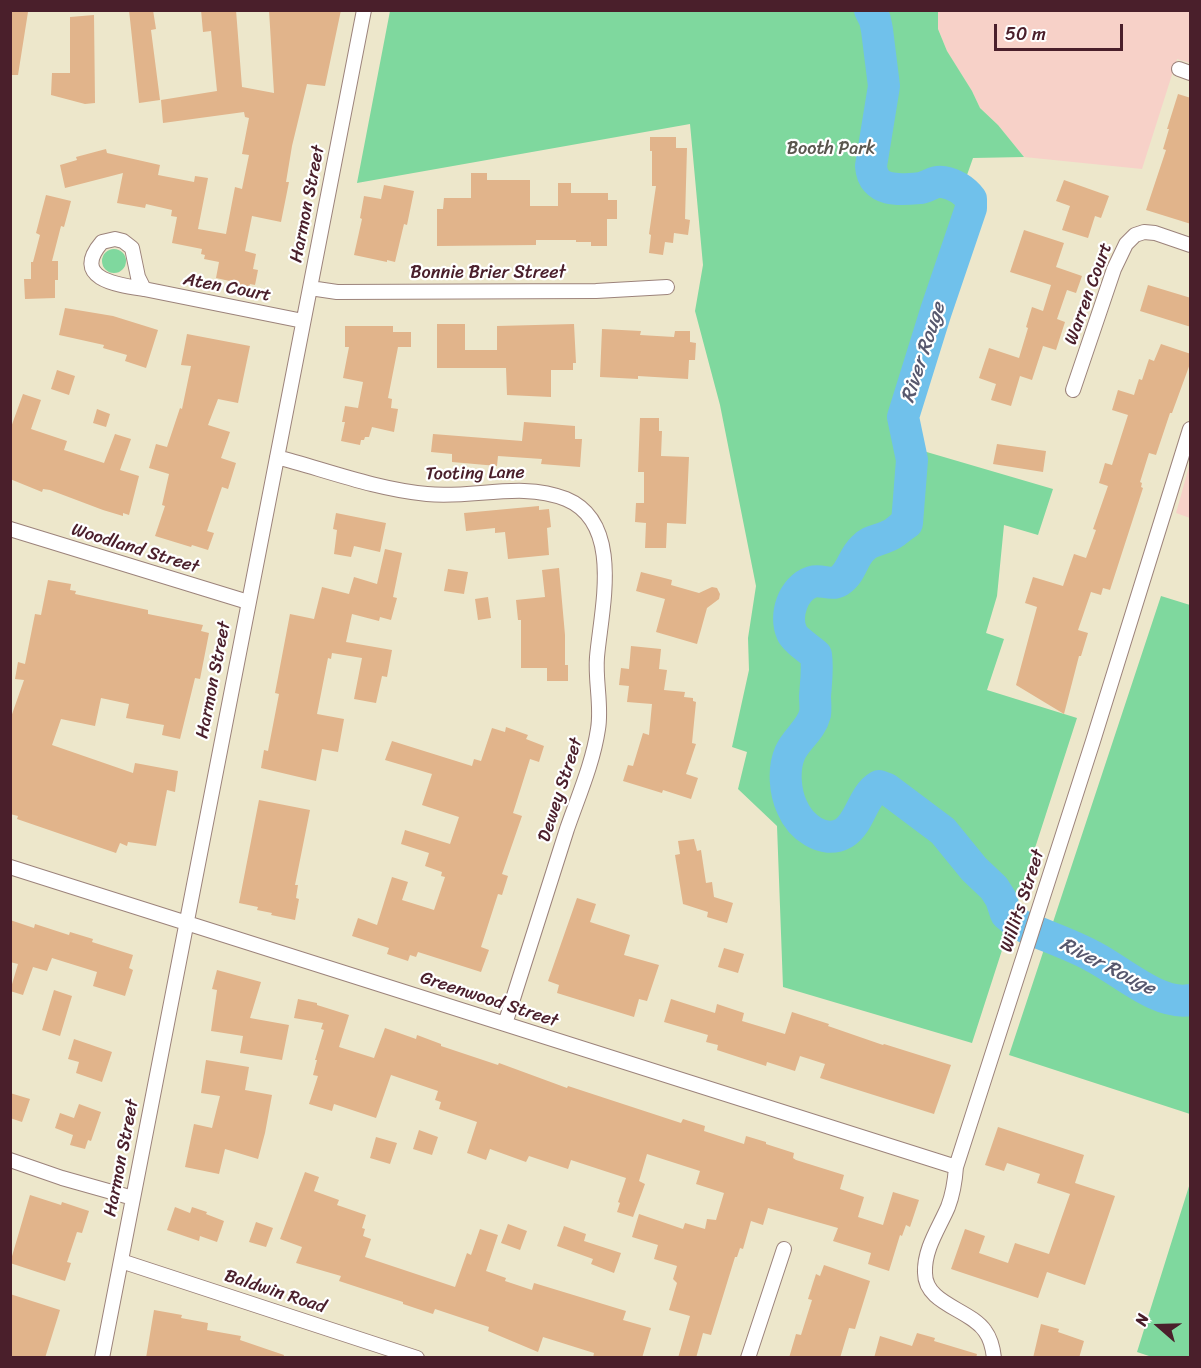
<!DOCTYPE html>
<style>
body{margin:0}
#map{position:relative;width:1201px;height:1368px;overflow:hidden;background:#ede7cb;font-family:Sriracha,sans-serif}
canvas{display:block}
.frame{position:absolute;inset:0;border:12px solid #4a1f2b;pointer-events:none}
.north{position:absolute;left:1129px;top:1296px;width:60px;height:60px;-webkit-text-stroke:4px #fff;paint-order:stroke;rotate:290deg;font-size:16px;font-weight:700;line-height:24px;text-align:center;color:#4a1f2b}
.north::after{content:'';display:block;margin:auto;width:21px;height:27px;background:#4a1f2b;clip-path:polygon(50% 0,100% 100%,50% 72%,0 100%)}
.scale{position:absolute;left:994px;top:24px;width:129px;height:27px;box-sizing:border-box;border:3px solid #4a1f2b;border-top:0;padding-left:8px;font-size:18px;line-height:21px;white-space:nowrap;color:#4a1f2b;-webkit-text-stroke:4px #fff;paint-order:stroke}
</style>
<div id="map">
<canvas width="1201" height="1368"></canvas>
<div class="frame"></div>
<div class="north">N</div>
<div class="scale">50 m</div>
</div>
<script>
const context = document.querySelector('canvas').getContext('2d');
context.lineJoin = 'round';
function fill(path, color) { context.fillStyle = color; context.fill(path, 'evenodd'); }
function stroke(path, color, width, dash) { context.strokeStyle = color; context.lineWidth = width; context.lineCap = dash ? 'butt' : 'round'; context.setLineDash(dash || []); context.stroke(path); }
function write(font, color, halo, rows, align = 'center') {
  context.font = font + ' Sriracha,sans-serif'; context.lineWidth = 4.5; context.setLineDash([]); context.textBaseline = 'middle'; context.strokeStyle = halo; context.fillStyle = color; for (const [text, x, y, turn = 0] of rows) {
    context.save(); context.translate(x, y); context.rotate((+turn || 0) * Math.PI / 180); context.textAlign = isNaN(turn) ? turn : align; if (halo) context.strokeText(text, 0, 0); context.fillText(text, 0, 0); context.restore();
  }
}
fill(new Path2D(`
 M938,10L1190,11V63L1177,59L1142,169L1024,157L998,125L980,108L972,91L947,51L938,29Z
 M1190,463V518L1176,513Z`), '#f7d1c8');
fill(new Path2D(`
 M390,11H938V29L947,51L972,91L980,108L998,125L1024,157L973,158L949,226L966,253L911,353L913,448L1053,489L1038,535L1004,525L997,596L986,633L1004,639L987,690L1077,718L972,1043L783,987L777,826L738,789L747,752L732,747L749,670L748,638L756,586L720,405L695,311L703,265L690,124L357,183Z
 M102 261a12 12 0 1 1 24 0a12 12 0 1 1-24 0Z
 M1161,596L1190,605V1114L1009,1055Z
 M1190,1183V1357H1152L1137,1352Z`), '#7fd89e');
stroke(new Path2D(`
 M870,10L875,20L877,30L884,86L871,166C873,193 900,190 920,188C928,187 935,180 943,182C954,184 964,190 971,199V208L936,311L903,417L912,460L907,523C900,527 895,534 888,536C878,541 870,540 863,548C852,558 852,573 839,581C831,586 821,579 812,582C793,588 784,616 792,633C794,639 810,650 816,655C818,669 816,682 815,696C815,702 816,708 815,714C811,730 796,739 790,753C783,769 785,792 792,807C800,826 823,845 844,833C861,822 862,796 879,786L887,789L943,831L974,869L994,888L1001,899L1006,914L1017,923
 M1025,927C1048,937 1073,945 1094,957C1121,971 1159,1006 1190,1000`), '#70c1eb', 32);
fill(new Path2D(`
 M10,10L28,12L18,75H10Z
 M129,10H153L156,29L151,30L160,100L139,103Z
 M201,10H236L242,87L274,93L269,10H341L325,86L307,84L292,146L286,182H289L281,222L252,216L245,251L256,254L253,269L258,270L255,285L250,284L248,292L233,289L234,282L216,278L219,262L204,259L205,255L201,254L202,249L172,243L177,217L171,216L172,210L146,204L145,208L117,203L123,173L65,188L60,165L77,160L76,157L106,149L107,153L160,165L158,175L194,182L195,176L208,178L198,229L226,234L235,187L242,189L249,155L242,154L249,118L245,117L244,112L163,123L161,100L217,91L211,31L203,32Z
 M94,15L95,103L85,104L51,95L52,73H70V17Z
 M1178,94L1191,98V224L1146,210L1166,150L1163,149L1169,129H1167Z
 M650,137H676V148H687L685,219L690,220L688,235L674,233L673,243L665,242L663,255L649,253L651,235L649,234L656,186H652V151H650Z
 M471,173H487V180H530V206H558V183H571V193H608V200H617V219H607V246H591V242H576V240H536V245L437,246V209H443L444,198H471Z
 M1064,180L1109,196L1101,218L1095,216L1088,238L1062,230L1070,206L1056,201Z
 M384,185L414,191L407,225L404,224L395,262L387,260V262L354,255L362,219L360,218L364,196L381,199Z
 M46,195L71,201L64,227L61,226L52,261H58V280H55V298L25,299L24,279H31V262H33L40,235L36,233Z
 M1024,230L1064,243L1056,267L1082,276L1076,293L1067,290L1057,319L1065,322L1056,350L1043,346L1032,380L1020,376L1011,406L991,400L996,384L979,378L989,348L1019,358L1028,328L1026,327L1032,307L1043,311L1051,285L1010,272Z
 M1148,285L1191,298V327L1140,311Z
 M65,308L113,316L158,330L146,368L125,361L127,355L103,348L104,345L59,335Z
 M437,324H465V350H497V326L574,324L576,363H573V370H551V397L507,395L506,368H437Z
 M345,326H393V332H411V347H398L388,398L392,399L391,408L398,409L394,432L372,427L369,437H365L364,440H361L360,445L341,441L345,422H342L345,406L358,408L363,382L343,378L349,347H345Z
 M602,329L641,331L640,335L674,337L675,331H690V342L696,343L695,360H689L688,379L638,376V379L600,377Z
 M187,334L250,346L238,403L218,399L208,425L230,432L221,458L236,463L228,489L222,487L207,531L214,533L208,550L192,545L191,547L155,536L165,506L162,505L169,474L149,468L156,444L167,447L180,408L182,409L191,366L181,365Z
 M1161,344L1191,354V361L1172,413H1170L1156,455L1149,453L1140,482L1142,483L1141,487L1143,488L1110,590L1103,588L1101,595L1091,592L1078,630L1088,633L1081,656H1079L1064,714L1016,685L1037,607L1025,603L1033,577L1063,586L1074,554L1086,558L1096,530L1093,529L1108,486L1099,483L1105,463L1112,465L1128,415L1112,410L1118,390L1134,395L1139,379L1142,380L1149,359L1154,361Z
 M57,370L75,376L69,395L51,389Z
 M23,394L41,400L31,429L67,441L64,450L104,463L115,434L131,439L120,470L139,476L129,515L123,513V516L103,510L50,490L43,489L42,492L10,479V430Z
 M97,409L110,414L106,427L93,423Z
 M640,418H659V431H662L661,456L689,457L686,524L667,523L666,548H645L646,523L635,522L636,503H644V472H638Z
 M524,422L575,426V439H582L580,467L541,464L542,459L498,456L497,466L452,462V454L431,452L433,434L522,441Z
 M997,444L1046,451L1043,472L993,464Z
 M539,506V510L549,509L551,527L547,528L549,555L508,559L505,532L495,533V528L466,531L464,513Z
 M336,513L386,523L380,552L354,546L351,557L334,554L337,530L333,529Z
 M385,549L402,553L393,597L397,598L391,620L380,617L379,621L352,614L346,642L392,650L387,677L382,676L376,703L354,699L362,658L332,653L331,659L328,658L317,714L344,719L338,752L322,749L316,781L261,768L264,750L268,751L279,694L275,693L290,614L314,619L322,587L349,594L354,577L377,584Z
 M559,568L565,635V665H568V681H547V668H521V620H518L516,600L545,597L542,570Z
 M448,569L468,572L464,594L444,591Z
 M641,572L672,580L671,585L699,593L712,587L717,588L720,594L719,599L707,608L697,644L656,632L665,599L636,591Z
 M48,580L71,584L70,590L76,591L75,594L148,610V614L203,625L201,631L209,633L200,679L195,678L180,739L162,735L164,725L126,718L129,704L101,698L95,726L61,719L52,745L133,773L135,763L178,771L175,792L167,790L156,846L128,842L127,846L120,843L116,853L17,819L18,816L10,814V720L24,680L15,679L18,662L25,664L35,614L41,615Z
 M488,597L491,618L478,620L475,599Z
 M631,646L661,649L659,669L667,670L664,690L685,692L684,697L693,698V701L696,702L692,743L696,744L686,774L698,778L691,799L663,790L662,793L623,781L628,765L633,766L643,733L649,735L652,704L627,702L629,686L619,685L621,668L629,669Z
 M506,727L528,735L526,739L544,746L539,762L530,759L513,813L522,816L502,874L508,876L502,895L498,894L481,947L489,950L481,972L418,952L416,957L410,955L408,961L387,954L389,948L352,936L358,918L377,925L392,877L408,882L402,900L434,910L445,877L441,876L442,872L425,866L429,853L401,844L405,830L450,844L459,817L422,805L432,774L385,760L392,741L472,766L474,759L481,761L492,728L505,732Z
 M259,800L310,810L295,885H298L296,898L299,899L295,920L271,915L272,913L257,910L258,907L239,903Z
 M694,839L697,851L701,850L706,883L712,882L714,897L733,903L727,923L707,917L708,912L683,904L675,855L680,854L678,841Z
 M577,898L596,904L590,922L630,935L624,955L659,965L647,1001L639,999L634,1017L557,993L559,985L548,981Z
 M10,920L34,928L35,924L69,935L70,932L93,939L92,942L133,955L129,968L133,970L125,996L93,986L97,972L52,958L47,971L33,967L23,995L10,991L18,964L10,962Z
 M724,948L744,954L738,973L718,967Z
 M217,970L261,982L250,1018L289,1025L282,1060L240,1053L243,1036L211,1031L217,990L212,989Z
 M54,990L72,996L60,1036L42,1030Z
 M298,999L317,1003V1005L349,1015L339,1047L374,1058L385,1028L416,1039L417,1035L441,1044V1046L498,1065L499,1063L567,1088L568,1086L681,1123L683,1119L705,1126L704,1131L744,1144L746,1136L766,1142V1144L794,1153L793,1158L796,1160L844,1175L840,1189L864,1197L858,1217L883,1225L893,1192L919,1200L910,1227L906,1225L902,1236L900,1235L889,1271L868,1264L871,1253L833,1241L838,1228L768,1208L763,1225L751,1221L743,1249L740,1248L737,1257H735L711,1335L703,1333L696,1358H678L690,1316L669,1310L677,1283L673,1279L677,1266L654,1259L658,1245L632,1237L639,1214L683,1229L685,1223L705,1229L707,1219L716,1220L724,1193L696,1184L700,1171L647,1154L639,1181L645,1184L633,1217L617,1212L620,1203L618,1202L626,1178L571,1160L568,1169L529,1156L526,1162L490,1149L486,1160L467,1153L477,1122L439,1109L441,1102L435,1100L438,1091L391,1075L376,1118L334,1104L332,1111L309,1104L318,1076L313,1075L317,1060H315L324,1030L321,1029L323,1023L294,1018Z
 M671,999L715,1013L717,1004L744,1013L742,1021L785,1034L792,1012L829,1024L828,1026L883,1045L884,1044L951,1065L934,1114L820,1078L825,1064L800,1056L795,1071L767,1062L766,1066L717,1050L718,1045L706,1042L708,1035L664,1022Z
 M74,1039L112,1052L102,1082L76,1073L79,1062L68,1059Z
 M206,1060L249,1067L245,1090L272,1095L265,1133L258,1159L225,1149L219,1174L185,1167L194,1124L212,1128L220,1096L201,1093Z
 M10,1093L30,1099L22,1122L10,1118Z
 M79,1104L101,1112L91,1141L88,1140L85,1149L70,1145L73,1135L55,1128L60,1113L74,1118Z
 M998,1127L1084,1155L1075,1183L1115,1196L1085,1285L1047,1272L1038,1298L951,1269L965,1229L985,1236L979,1253L1008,1263L1015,1243L1049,1254L1070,1194L1037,1183L1040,1174L1007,1163L1004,1171L985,1165Z
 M419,1130L438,1137L432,1155L413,1149Z
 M376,1137L397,1143L390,1164L370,1158Z
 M305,1172L319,1177L314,1191L339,1200L337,1205L366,1215L362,1228L365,1229L363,1236L371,1239L365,1257L455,1287L467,1253L471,1255L480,1229L498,1235L486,1271L506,1278L505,1281L532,1290L534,1283L626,1311L623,1320L651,1328L642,1358H593L594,1353L543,1337L538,1352L488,1331L489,1327L435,1309L433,1314L403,1304V1302L339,1281L341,1276L296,1263L302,1247L280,1239Z
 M30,1195L61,1205L62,1202L89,1211L82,1233L77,1232L67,1262L71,1263L65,1281L10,1263Z
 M175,1207L190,1213L192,1207L207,1212L206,1214L224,1221L217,1242L200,1236L199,1241L167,1230Z
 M256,1222L273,1228L266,1247L249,1242Z
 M508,1224L527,1231L520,1250L501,1243Z
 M564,1226L586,1234L584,1241L621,1253L614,1273L591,1264L593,1259L557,1246Z
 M824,1265L870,1281L855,1329L849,1328L840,1358H789L796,1334L801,1335L812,1300L808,1299L816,1274L820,1276Z
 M10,1294L60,1310L45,1358H10Z
 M154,1310L182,1315L181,1318L208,1323L207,1330L241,1336L240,1340L284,1355L283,1358H146Z
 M1041,1324L1059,1329L1058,1332L1084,1341L1079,1358H1033Z
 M917,1333L935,1338L934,1341L977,1354L976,1358H874L880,1336L912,1346Z`), '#e1b48b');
const street = new Path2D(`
 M1179,69L1190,73
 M310,288L337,292L596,291L667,287
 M144,289C118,285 70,279 102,242L115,239L123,241L132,248L138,277L144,289L303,321
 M1073,390L1114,269L1126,244L1135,235L1144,232L1155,233L1190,245
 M277,457C326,470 375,489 427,494C473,499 521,481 566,499C624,523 601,610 597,657C595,681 602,706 598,729C593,763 578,797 567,829C546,894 526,959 505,1024
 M10,529L248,602
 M10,867L956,1167
 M10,1160L62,1178L133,1198
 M121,1261L417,1358
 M102,1358L364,10
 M748,1358L784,1249
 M994,1358C993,1349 991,1339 985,1331C970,1309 925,1304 925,1273C924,1249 939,1228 948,1207C953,1194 955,1181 956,1167L1093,741L1190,429`);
stroke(street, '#9c837b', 16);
stroke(street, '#fff', 14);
write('18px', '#5a564e', '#fff', [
 ["Booth Park",831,149]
]);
write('18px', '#4a1f2b', '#fff', [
 ["Harmon Street",308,204,-79],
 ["Bonnie Brier Street",488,273],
 ["Aten Court",227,288,11],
 ["Warren Court",1089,294,-70],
 ["Tooting Lane",475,474,-1],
 ["Woodland Street",135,549,17],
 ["Harmon Street",214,680,-79],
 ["Dewey Street",561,790,-72],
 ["Willits Street",1023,901,-72],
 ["Greenwood Street",489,1000,18],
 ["Harmon Street",122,1158,-79],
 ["Baldwin Road",275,1292,18]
]);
write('italic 20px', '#57586e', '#fff', [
 ["River Rouge",924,353,-72],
 ["River Rouge",1107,967,27]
]);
</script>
